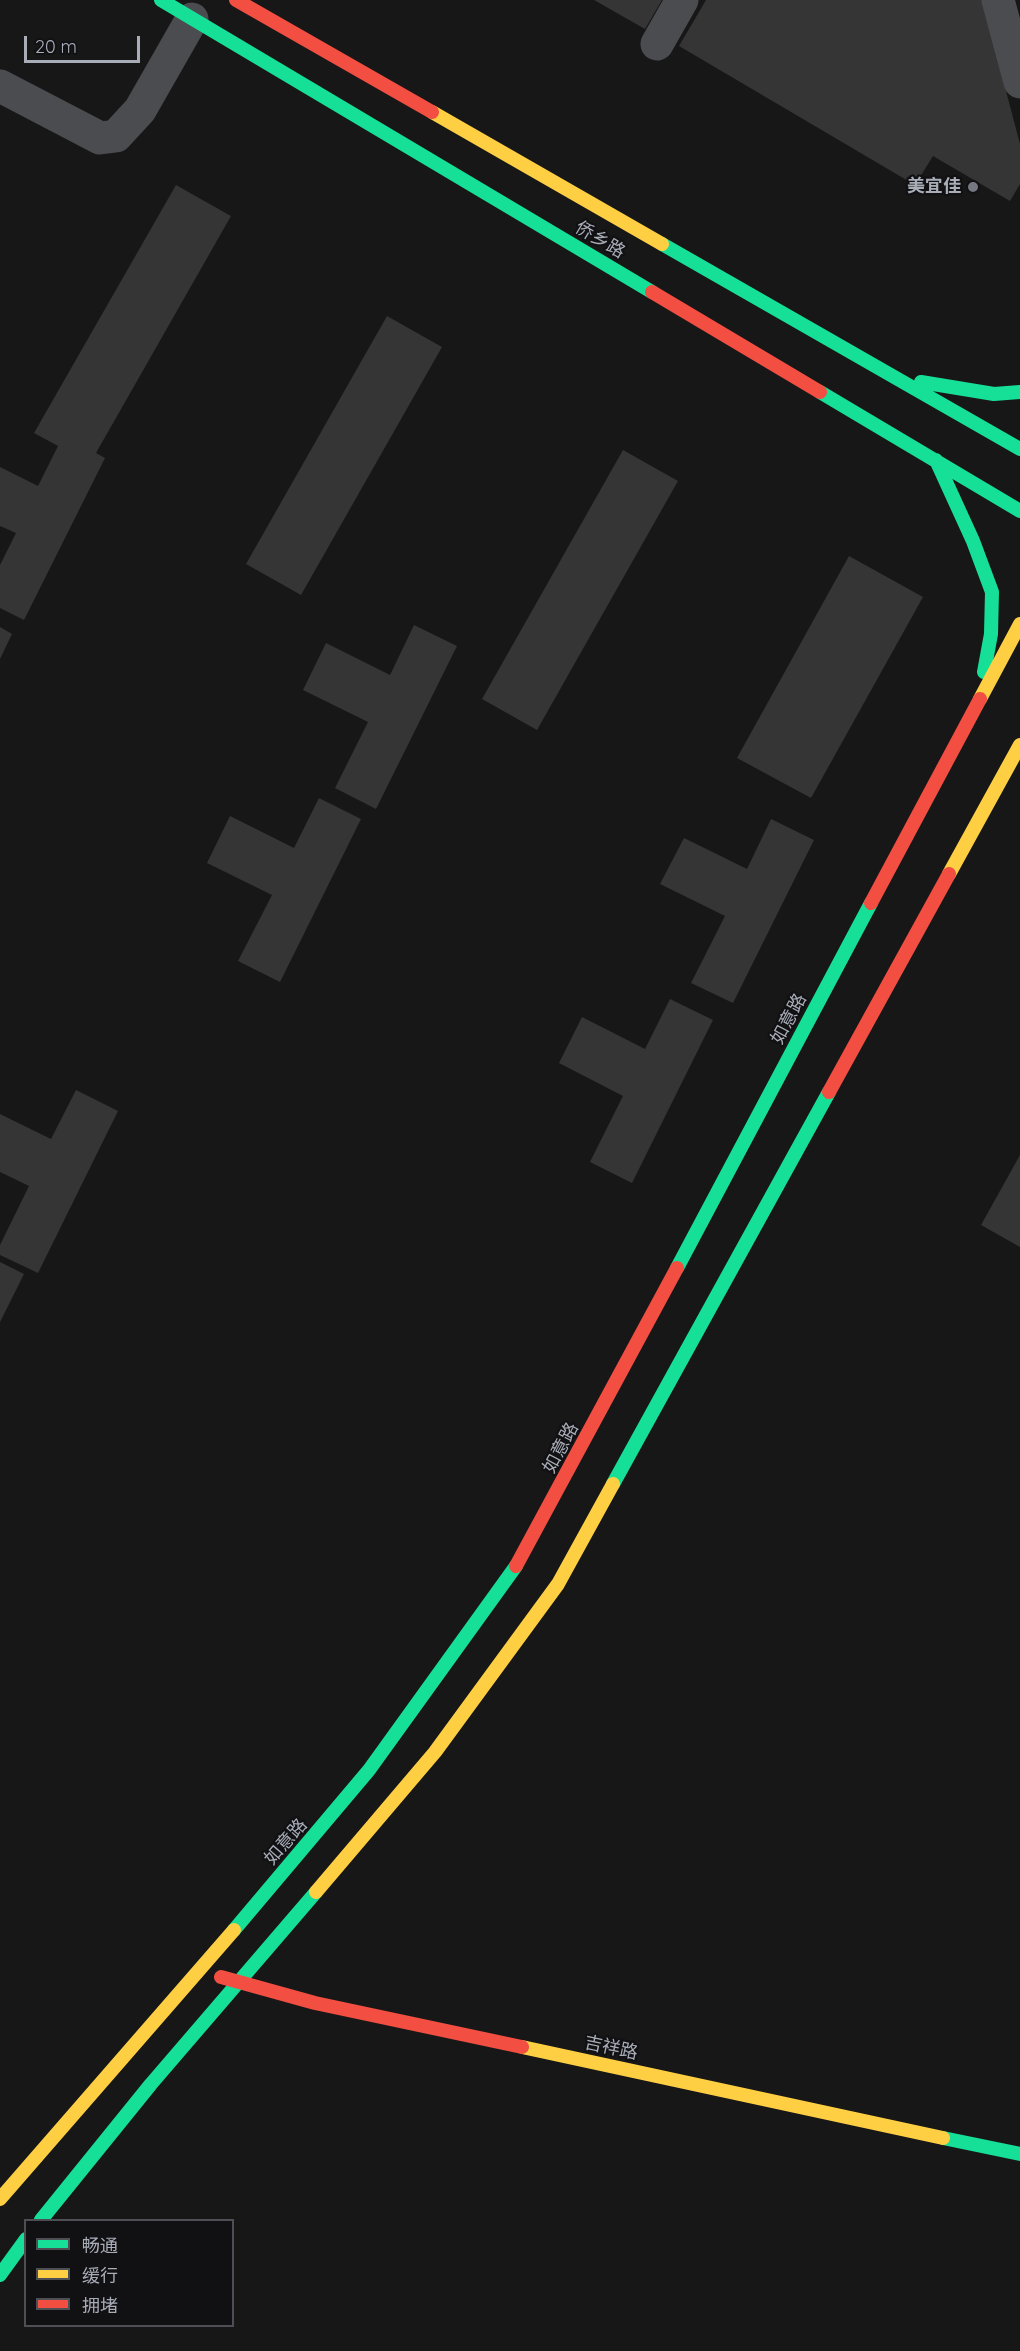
<!DOCTYPE html>
<meta charset="utf-8">
<style>
body{margin:0}
#map{position:relative;width:1020px;height:2351px;overflow:hidden;background:#171717;font-family:Quicksand,"Noto Sans SC",sans-serif}
canvas{display:block}
.legend{position:absolute;left:24px;top:2219px;width:210px;height:108px;box-sizing:border-box;background:#111113;border:2px solid #4d4f55;margin:0;padding:8px 10px;list-style:none;font-size:18px;color:#a8adb8}
.legend li{display:flex;align-items:center;gap:12px;height:30px}
.legend b{width:30px;border:2px solid #4d4f55}
.scale{position:absolute;left:24px;top:36px;width:116px;height:27px;box-sizing:border-box;border:3px solid #a8adb8;border-top:0;padding-left:8px;font-size:18px;line-height:21px;white-space:nowrap;color:#a8adb8;-webkit-text-stroke:4px #111113;paint-order:stroke}
</style>
<div id="map">
<canvas width="1020" height="2351"></canvas>
<ul class="legend">
<li><b style="height:8px;background:#16e098"></b>畅通</li>
<li><b style="height:8px;background:#ffcf43"></b>缓行</li>
<li><b style="height:8px;background:#f24e42"></b>拥堵</li>
</ul>
<div class="scale">20 m</div>
</div>
<script>
const context = document.querySelector('canvas').getContext('2d');
context.lineJoin = 'round';
function fill(path, color) { context.fillStyle = color; context.fill(path, 'evenodd'); }
function stroke(path, color, width, dash) { context.strokeStyle = color; context.lineWidth = width; context.lineCap = dash ? 'butt' : 'round'; context.setLineDash(dash || []); context.stroke(path); }
function write(font, color, halo, rows, align = 'center') {
  context.font = font + ' Quicksand,"Noto Sans SC",sans-serif'; context.lineWidth = 4.5; context.setLineDash([]); context.textBaseline = 'middle'; context.strokeStyle = halo; context.fillStyle = color; for (const [text, x, y, turn = 0] of rows) {
    context.save(); context.translate(x, y); context.rotate((+turn || 0) * Math.PI / 180); context.textAlign = isNaN(turn) ? turn : align; if (halo) context.strokeText(text, 0, 0); context.fillText(text, 0, 0); context.restore();
  }
}
fill(new Path2D(`
 M594,0H662L645,29Z
 M706,0H982L1020,144V184L1010,201L933,156L915,185L679,46Z
 M176,185L231,216L96,453L105,458L24,620L0,608V565L16,533L0,526V467L38,486L58,446L34,433Z
 M387,316L442,347L301,595L246,564Z
 M623,450L678,481L537,730L482,699Z
 M849,556L923,597L811,798L737,758Z
 M414,625L457,646L376,809L335,788L368,722L303,690L326,643L390,675Z
 M0,627L12,634L0,659Z
 M319,798L361,819L280,982L238,961L272,895L207,863L230,816L294,848Z
 M771,819L814,840L733,1003L691,983L725,916L660,884L684,838L747,869Z
 M670,999L713,1020L632,1183L590,1162L623,1096L559,1063L582,1017L645,1049Z
 M76,1090L118,1111L38,1273L0,1255V1245L29,1186L0,1172V1114L51,1139Z
 M1020,1155V1247L981,1225Z
 M0,1262L24,1274L0,1322Z`), '#353536');
stroke(new Path2D(`
 M998,0L1020,82
 M657,44L682,0
 M0,86L100,138L116,136L140,110L192,19`), '#4b4c50', 33);
stroke(new Path2D(`
 M161,0L652,292
 M662,244L1020,449
 M921,382L994,394L1020,392
 M820,392L1020,511
 M936,460L973,541L992,592L991,634L984,672
 M677,1268L871,903
 M613,1484L829,1092
 M234,1930L369,1770L516,1566
 M943,2138L1020,2154
 M41,2220L151,2084L316,1892
 M0,2275L26,2239`), '#16e098', 14);
stroke(new Path2D(`
 M432,112L662,244
 M980,699L1020,624
 M949,874L1020,745
 M316,1892L435,1752L558,1584L613,1484
 M522,2047L943,2138
 M0,2199L234,1930`), '#ffcf43', 14);
stroke(new Path2D(`
 M236,0L432,112
 M652,292L820,392
 M871,903L980,699
 M829,1092L949,874
 M516,1566L677,1268
 M221,1977L315,2003L522,2047`), '#f24e42', 14);
for (const [x, y, r, color] of [
 [973,187,6,"#757880"]
]) { const dot = new Path2D(); dot.arc(x, y, r, 0, 2 * Math.PI); context.fillStyle = color; context.fill(dot); stroke(dot, '#111113', 2); }
write('bold 18px', '#a8adb8', '#111113', [
 ["美宜佳",961,187]
], 'right');
write('18px', '#a8adb8', '#111113', [
 ["侨乡路",600,240,31],
 ["如意路",789,1019,-62],
 ["如意路",561,1448,-62],
 ["如意路",286,1842,-49],
 ["吉祥路",611,2048,12]
]);
</script>
